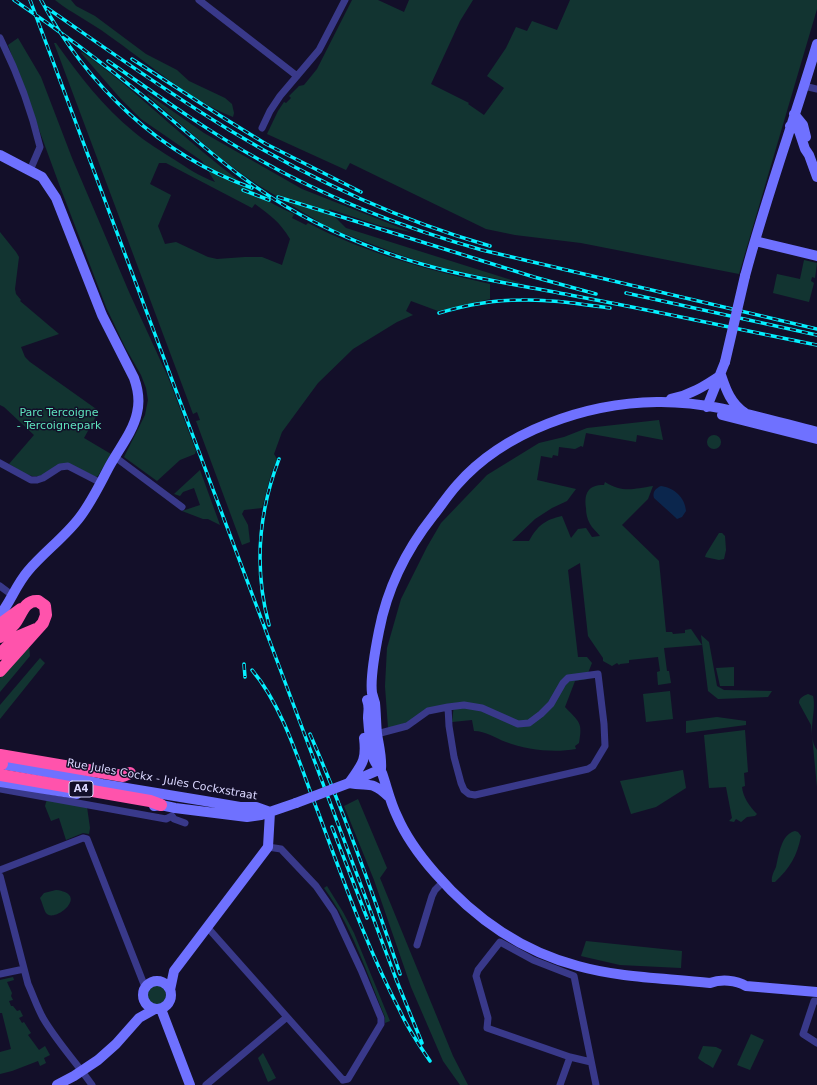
<!DOCTYPE html>
<style>
body{margin:0}
canvas{display:block;background:#130f29}
</style>
<canvas width="817" height="1085"></canvas>
<script>
const context = document.querySelector('canvas').getContext('2d');
context.lineJoin = 'round';
function fill(path, color) { context.fillStyle = color; context.fill(path, 'evenodd'); }
function stroke(path, color, width, dash) { context.strokeStyle = color; context.lineWidth = width; context.lineCap = dash ? 'butt' : 'round'; context.setLineDash(dash || []); context.stroke(path); }
function write(font, color, halo, rows, align = 'center') {
  context.font = font + ' "DejaVu Sans",sans-serif'; context.lineWidth = 3; context.setLineDash([]); context.textBaseline = 'middle'; context.strokeStyle = halo; context.fillStyle = color; for (const [text, x, y, turn = 0] of rows) {
    context.save(); context.translate(x, y); context.rotate((+turn || 0) * Math.PI / 180); context.textAlign = isNaN(turn) ? turn : align; if (halo) context.strokeText(text, 0, 0); context.fillText(text, 0, 0); context.restore();
  }
}
fill(new Path2D(`
 M55,0H71L76,6L95,16L146,54L177,70L189,81L225,98L232,104L234,113L233,117C189,100 147,62 108,35C91,22 71,13 55,0Z
 M352,0H378L404,12L409,0H473L460,21L431,84L469,103L468,104L484,115L504,88L487,76L506,48L516,27L527,31L532,21L557,30L570,0H817V9L739,274L581,243L515,235L486,229L350,163L346,170L267,134L278,111L284,102L286,103L291,98L289,96L299,86L304,85L317,69Z
 M18,38L41,77L72,158L101,226L129,292L168,377L196,451L195,454L180,460L157,481L124,457L145,415L148,400L146,388L141,375L125,347L106,307L59,184L8,45Z
 M54,43H56C79,75 103,107 134,132C147,143 161,151 175,160C187,168 201,177 215,182L202,161L141,119L120,98L81,53L82,52C131,86 173,129 220,166C243,184 267,203 294,214L292,218L306,225L308,223C365,253 428,270 490,284V299L438,311L411,301L406,311L413,315L397,322L353,349L318,383L282,432L274,454L277,459L271,474L262,508L244,510L242,514L248,525L250,542L242,545L196,421L200,420L197,412L193,414ZM159,163H166L252,208L255,204C270,215 280,222 290,239L282,265L262,257H245L217,259L208,257L176,242L165,244L158,226L171,195L150,184Z
 M148,94L204,133L302,189L411,232L381,226L329,209L334,216L346,228L524,284L466,273L435,266L403,256L329,228L258,185L242,174L219,157L147,95Z
 M0,232L16,252L19,257L15,289L16,294L21,300L20,301L59,334L21,347L25,357L30,362L99,411L84,438L111,454L98,476L96,477L68,463C60,467 41,479 32,476C24,474 16,468 9,464L34,435L4,407L0,405Z
 M804,260L817,263L815,278L812,277L811,281L814,283L809,302L773,293L777,274L800,279Z
 M659,420L663,440L637,435L636,442L586,433L583,447L581,446L575,449L559,447L558,456L553,455L552,458L541,456L537,480L576,489L567,501L552,508L535,519L512,541H529C538,525 545,520 562,516L571,538L578,529L586,528L592,537L600,536C597,532 592,528 590,524C587,519 586,513 586,508C584,493 588,485 604,485L605,482C623,493 633,489 653,486L648,499L622,525L659,561L666,632H672L673,634L685,633V630L691,629L702,645L664,648L667,671H669L671,683L658,685L657,672L660,671L658,657L629,660V663L620,664L619,665L617,663L612,666L603,661V658L588,636L580,563L568,570L578,657H587L592,663L588,673V679L575,681L565,707C579,722 583,722 579,743L575,746L576,749C554,753 527,750 506,742C495,738 486,731 474,731L472,720L452,722L454,704L406,723L388,728L385,686L387,648L401,599L427,547L441,523L487,475L539,443L564,437L587,428Z
 M707 442a7 7 0 1 1 14 0a7 7 0 1 1-14 0Z
 M200,470L220,525L208,519H203L182,511L200,505L194,488L183,492L180,496L174,494Z
 M719,533H722L725,536L726,550L724,559L719,560L705,557L706,554Z
 M701,635L709,642L717,686L724,690L772,691L768,697L718,699L708,691Z
 M29,645L30,656L0,692V678Z
 M40,658L45,663L0,719V705Z
 M734,667V686H720L716,668Z
 M670,691L673,719L646,722L643,694Z
 M808,694L813,696C817,712 806,734 817,750V787L811,725L799,703C799,698 803,696 808,694Z
 M717,717L746,721V725L686,733V721Z
 M745,730L748,772L744,773L745,786L742,787C743,797 749,806 757,814L755,816L747,817L741,822L736,819L734,822L729,821L732,818L726,787L709,788L704,735Z
 M683,770L686,788L656,807L631,814L620,781Z
 M47,799L87,807L90,828L89,834L83,833L66,840L59,818L51,821L45,806Z
 M358,799L387,868L380,878L453,1056L468,1085H460L443,1061L411,987L374,880L344,806Z
 M795,831L798,832L801,836C797,856 790,868 775,882H772C771,876 774,872 776,867C779,855 781,834 795,831Z
 M327,886L343,912L354,933L390,1021L385,1023V1017C367,974 352,926 324,888Z
 M56,890C91,894 54,924 46,913C44,910 42,902 40,898L44,893Z
 M586,941L682,951L681,968L620,965L585,957L581,956Z
 M13,977L14,980L7,982L12,993L11,996L13,1000L9,1001L11,1006H13L17,1011L20,1010L23,1016L19,1018L22,1023L24,1022L31,1033L28,1035L39,1050L45,1046L50,1055L44,1058L46,1063L40,1066L38,1061L12,1071L0,1074V1052L11,1049L2,1013H0V980Z
 M146 995a10 10 0 1 1 20 0a10 10 0 1 1-20 0Z
 M751,1034L764,1040L750,1070L737,1065Z
 M703,1046L716,1047L722,1050L713,1068C708,1064 703,1063 698,1058Z
 M263,1053L276,1078L268,1082L258,1058Z`), '#123431');
fill(new Path2D(`
 M661,486C674,488 685,497 686,511L682,517L677,519L675,517L654,498C652,492 656,488 661,486Z`), '#0b264d');
stroke(new Path2D(`
 M199,0L297,76
 M0,38C17,72 31,109 40,147L31,168L25,169
 M804,86L817,89
 M262,128L270,111L280,96L319,50L345,0
 M115,457L182,507
 M0,463L31,480H37L43,478L60,467L68,466L101,483
 M0,586L12,595
 M598,674L604,724L605,746L593,766L588,769L475,795L469,794L464,790L461,783L454,757L449,726L448,707L464,705L482,708L518,724L529,723L541,714L551,704L563,683L568,678Z
 M373,735L407,726L428,711L448,707
 M0,789L166,819L172,816
 M172,816L174,819L185,823
 M268,847L281,849L316,886L334,912L361,970L381,1018V1024L348,1079L343,1080
 M0,870L83,838L87,839L145,987
 M0,876L28,984C33,995 37,1007 43,1018C57,1042 76,1062 92,1085
 M208,928L343,1080
 M417,945L432,896L435,890L443,882
 M0,974L24,969
 M817,1001H814L803,1034L817,1043
 M591,1062L570,1057L487,1028L488,1018L476,976L478,970L500,942L533,960L574,976L596,1085
 M206,1085L287,1017
 M560,1085L570,1057`), '#39398a', 7);
stroke(new Path2D(`
 M794,114L803,125L806,137
 M790,126L796,128L799,131L805,149L809,155L817,177
 M0,155L42,177L56,198L102,315L134,378C138,389 140,401 137,413C133,432 118,450 109,467C100,484 92,501 80,517C65,537 44,552 28,571C16,585 11,601 0,615
 M755,241L817,256
 M745,276C766,197 794,121 817,44
 M721,375C726,390 731,404 745,413
 M671,399C690,395 705,386 721,375
 M707,407L725,362
 M722,415L817,439
 M367,700C370,707 368,711 368,718C369,731 370,747 374,760C376,765 380,768 382,773C387,787 390,802 397,816C406,837 420,856 435,873C474,918 521,951 578,966C621,978 666,978 710,983C721,979 736,980 746,986L817,992
 M0,764L61,775L102,784L205,801L240,807H256L270,812
 M381,769C382,757 379,746 377,734C376,724 376,713 375,703C374,700 373,696 372,693C370,678 376,646 379,631C387,589 407,549 433,516C441,506 448,495 457,485C504,431 586,403 657,402C711,401 765,419 817,432
 M0,782L77,794
 M349,783C361,765 367,762 364,738
 M349,783C369,787 371,780 388,796
 M349,783L381,769
 M154,806L161,805L175,808L247,817L261,815L296,803
 M143 995a14 14 0 1 1 28 0a14 14 0 1 1-28 0Z
 M170,990L174,971L268,847L270,812
 M161,1009L190,1085
 M57,1085L74,1076L98,1060L116,1044L139,1018L155,1009`), '#6f71ff', 10);
stroke(new Path2D(`
 M0,624L21,609
 M0,637C5,632 12,628 16,622C22,613 25,600 38,601L45,606L46,615L43,623L0,671
 M0,654L17,637L36,629
 M0,755L123,776L130,773
 M0,764H2
 M0,775L150,801L161,805`), '#ff53ac', 12);
const rail = new Path2D(`
 M14,0C60,31 104,64 147,99C198,141 242,183 301,215C340,236 382,253 425,265C474,279 525,286 575,296C656,311 736,329 817,345
 M30,0L396,979L422,1043
 M41,0C87,86 160,155 252,188
 M47,8C108,50 168,93 231,131C312,180 399,220 490,246
 M132,59L219,115L266,144L361,192
 M108,61C157,95 206,130 258,159C329,199 404,228 482,250L817,329
 M243,190L269,200
 M278,197L534,277L596,294
 M626,293L817,335
 M439,313C466,305 492,300 521,300C550,299 580,304 610,308
 M269,625C254,569 258,514 279,459
 M244,664L245,677
 M252,670C284,708 300,766 318,812C343,879 367,948 400,1011C408,1029 419,1045 430,1061
 M310,734C344,812 373,893 400,974
 M332,827L367,918`);
stroke(rail, '#04f0ff', 3.5);
stroke(rail, '#130f29', 2, [6]);
stroke(new Path2D(`
 M725,362L745,276
 M296,803L349,783`), '#6f71ff', 10);
for (const [x, y, w] of [
 [81,789,24]
]) { const box = new Path2D(); box.roundRect(x - w / 2, y - 8, w, 16, 3); context.fillStyle = '#130f29'; context.fill(box); stroke(box, '#dbd8ff', 1); }
write('bold 10px', '#dbd8ff', null, [
 ["A4",81,789]
]);
write('11px', '#5ee4bd', '#130f29', [
 ["Parc Tercoigne",59,413],
 ["- Tercoignepark",59,426]
]);
write('11px', '#dbd8ff', '#130f29', [
 ["Rue Jules Cockx - Jules Cockxstraat",162,780,10]
]);
</script>
